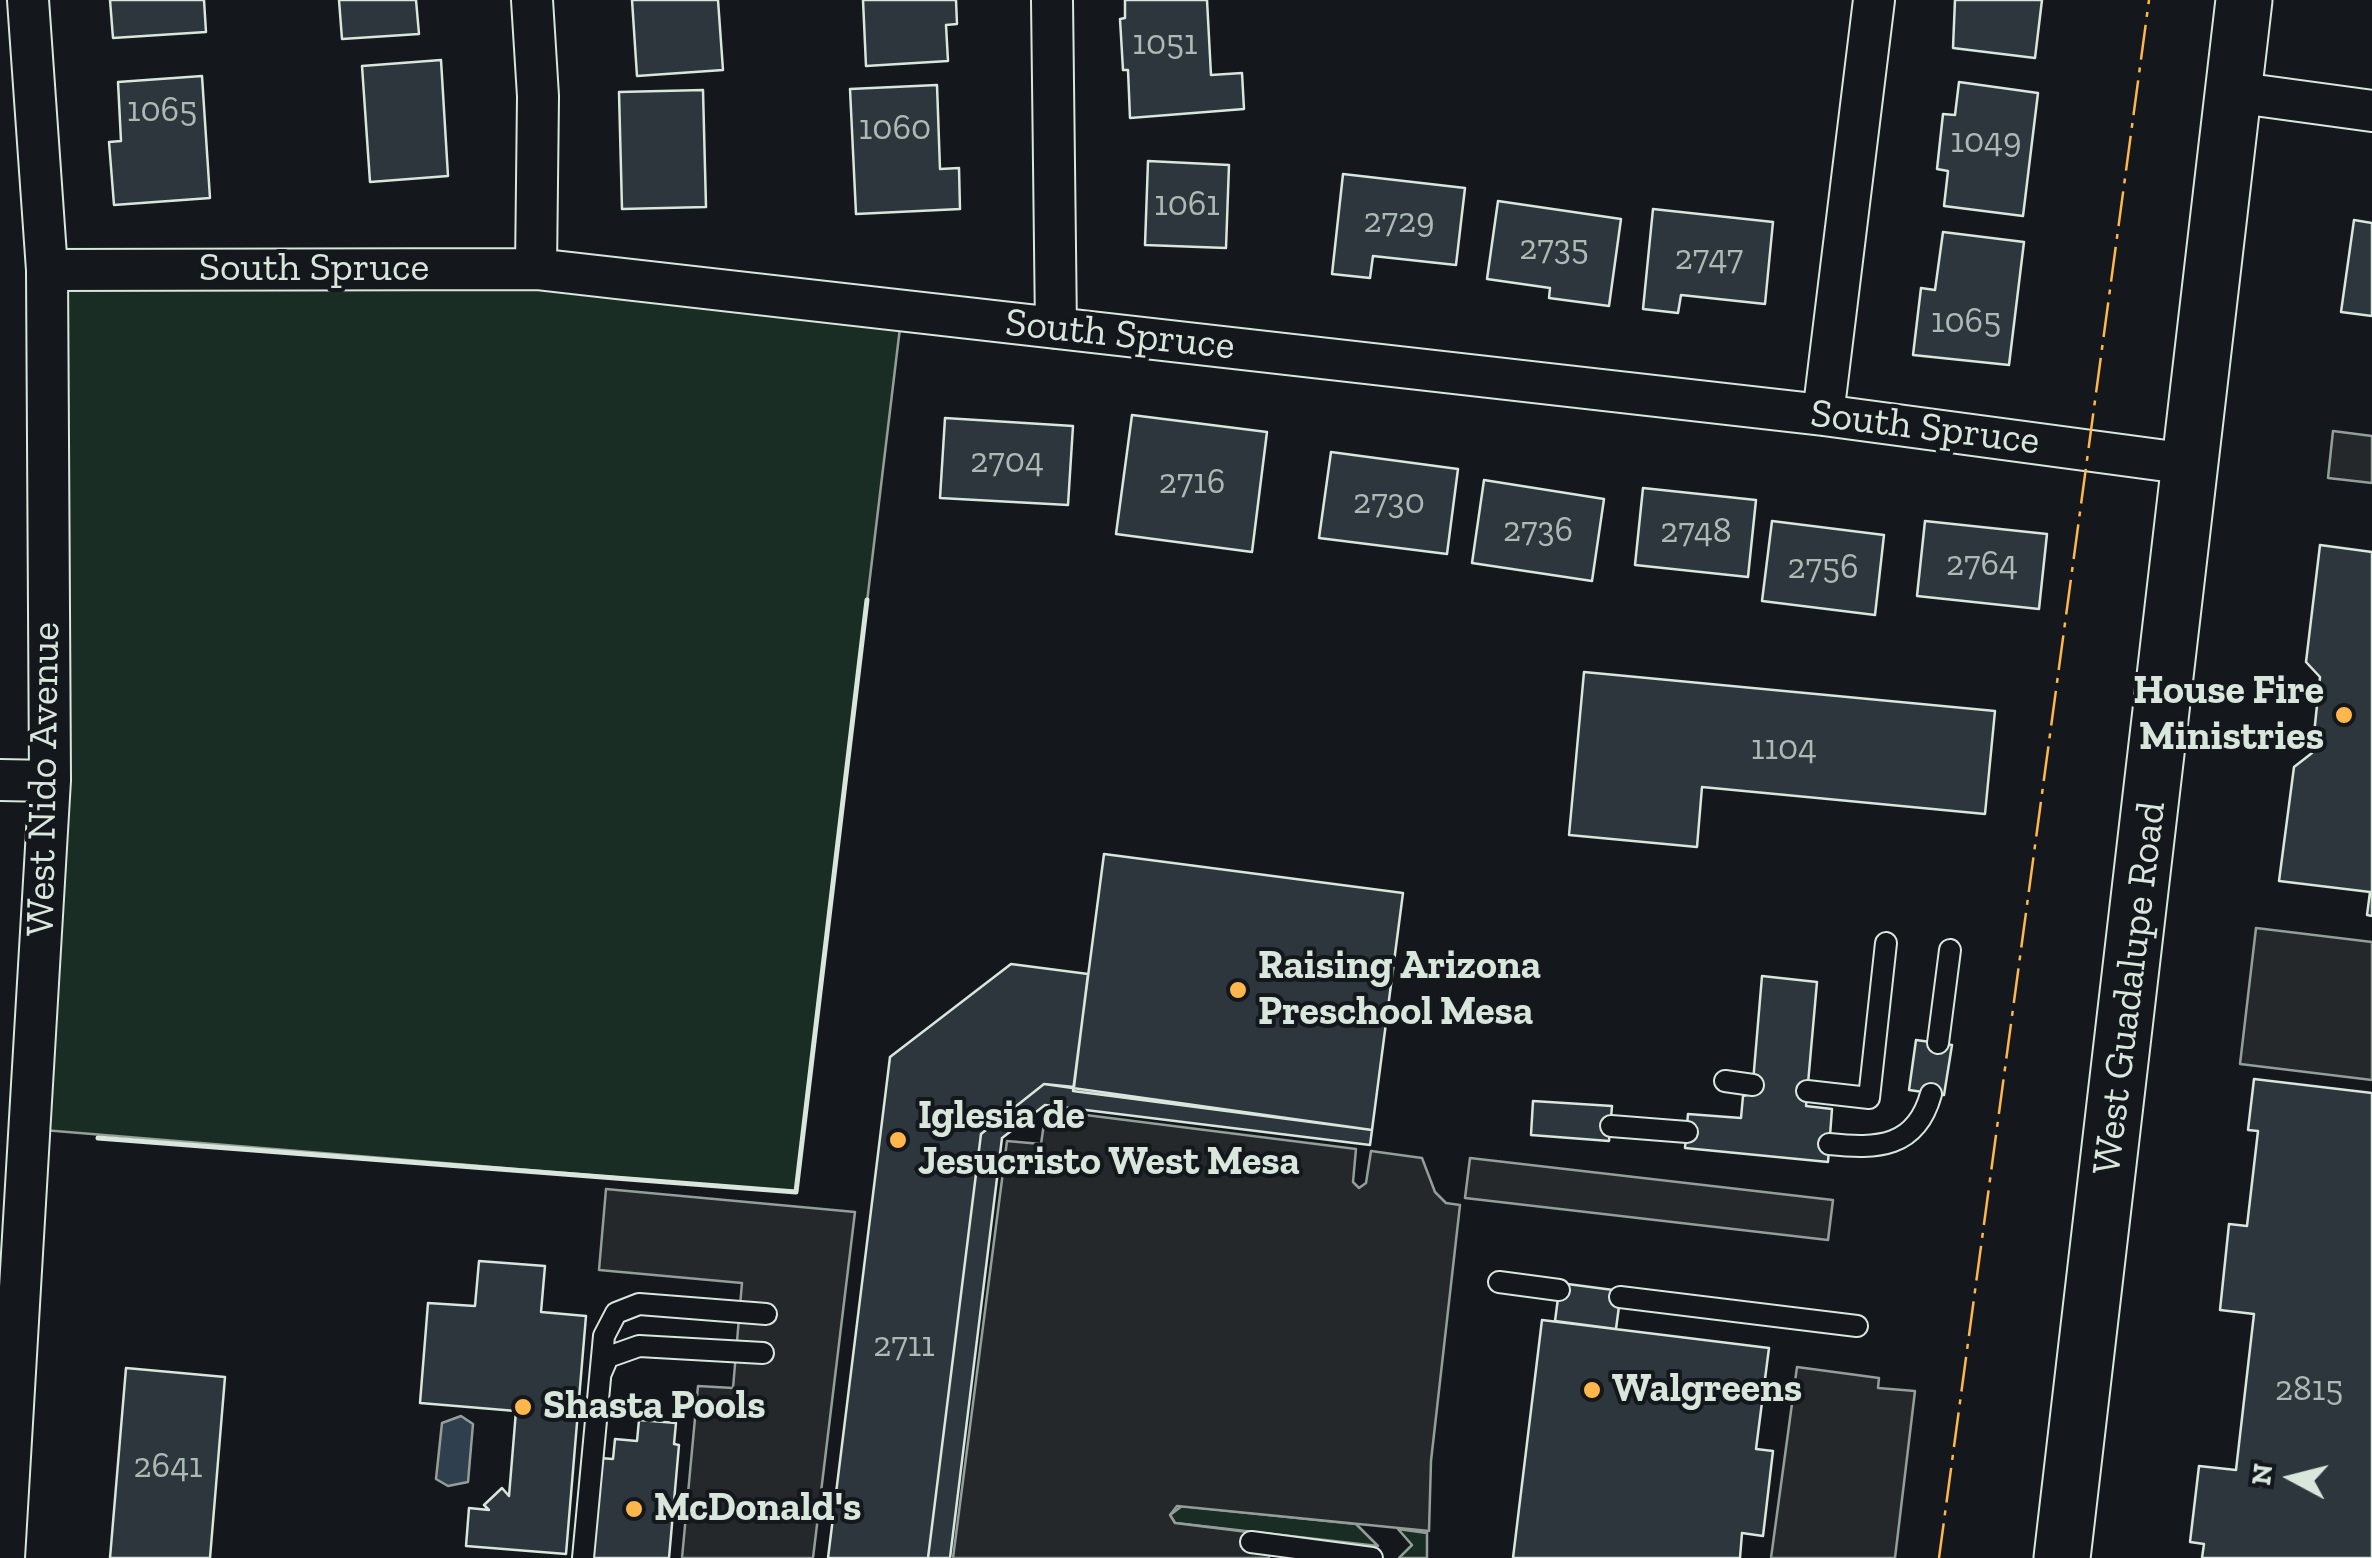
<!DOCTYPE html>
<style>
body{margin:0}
#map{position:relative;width:2372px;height:1558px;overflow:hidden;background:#14181c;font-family:"Zilla Slab",serif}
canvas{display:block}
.north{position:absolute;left:2242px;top:1428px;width:100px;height:100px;-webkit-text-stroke:8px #14181c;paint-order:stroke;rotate:277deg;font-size:28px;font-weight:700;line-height:40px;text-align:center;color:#d8e6dc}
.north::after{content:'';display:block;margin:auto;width:35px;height:45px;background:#d8e6dc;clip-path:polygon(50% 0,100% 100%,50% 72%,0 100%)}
</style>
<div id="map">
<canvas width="2372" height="1558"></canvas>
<div class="north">N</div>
</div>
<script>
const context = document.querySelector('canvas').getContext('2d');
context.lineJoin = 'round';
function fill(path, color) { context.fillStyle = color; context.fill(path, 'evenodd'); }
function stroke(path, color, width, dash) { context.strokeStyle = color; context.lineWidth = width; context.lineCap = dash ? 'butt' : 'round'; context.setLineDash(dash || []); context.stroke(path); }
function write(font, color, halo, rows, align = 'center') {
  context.font = font + ' "Zilla Slab",serif'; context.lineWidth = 8; context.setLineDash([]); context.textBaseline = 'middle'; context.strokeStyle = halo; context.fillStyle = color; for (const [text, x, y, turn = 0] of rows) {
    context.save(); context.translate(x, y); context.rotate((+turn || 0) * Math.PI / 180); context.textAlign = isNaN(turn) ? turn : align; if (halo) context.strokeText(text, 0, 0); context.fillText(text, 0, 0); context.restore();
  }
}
const green = new Path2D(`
 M536,269L902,311L796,1192L31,1129L47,270Z
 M1182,1506L1356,1524L1378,1546L1175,1523L1170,1515Z
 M1398,1529L1427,1533V1558H1399L1412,1545Z`);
fill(green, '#1a2d24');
stroke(green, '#939e99', 2.5);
const parking = new Path2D(`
 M2333,431L2372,436V483L2328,478Z
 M2256,928L2372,942V1080L2240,1064Z
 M1046,1110L1356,1149L1353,1182L1359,1188L1366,1183L1371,1151L1422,1158L1435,1192L1446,1203L1460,1205L1431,1461L1429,1531L1177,1506L1170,1515L1175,1523L1272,1535L1269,1558H953L1007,1141L1041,1144Z
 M1470,1158L1833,1200L1828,1240L1465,1198Z
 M606,1189L855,1212L813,1558H682L698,1386L733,1388L742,1283L599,1270Z
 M1797,1367L1879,1378L1878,1388L1915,1391L1895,1558H1771Z`);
fill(parking, '#24282b');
stroke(parking, '#939e99', 2.5);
const water = new Path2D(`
 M461,1416L473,1424L468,1482L448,1486L436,1479L442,1423Z`);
fill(water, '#2f3f4d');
stroke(water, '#939e99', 2.5);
const building = new Path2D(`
 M110,0H204L206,32L113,38Z
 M339,0H416L419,34L342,39Z
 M632,0H718L723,70L637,76Z
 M863,0H956L957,24L946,25L948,61L866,66Z
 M1125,0H1207L1211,75L1242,73L1244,109L1130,118L1128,70H1123L1120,19L1125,18Z
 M1955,0H2042L2035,58L1953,48Z
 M441,60L448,176L370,182L362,66Z
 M202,76L210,198L114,205L109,142L121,141L118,82Z
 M1959,82L2038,93L2023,216L1944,206L1948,171L1937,169L1943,114L1955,115Z
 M937,85L940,169L959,168L960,209L856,214L850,89Z
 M703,90L706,207L622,209L619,92Z
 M1148,161L1229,165L1226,248L1145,245Z
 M1343,174L1465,188L1456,265L1373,256L1370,278L1332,274Z
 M1498,201L1621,219L1609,306L1549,298L1550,288L1487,279Z
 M1653,209L1773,222L1765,304L1681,295L1678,313L1643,309Z
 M2354,220L2372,223V316L2341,312Z
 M1943,232L2024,242L2009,365L1913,355L1921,288L1935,290Z
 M1132,415L1267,432L1252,552L1116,534Z
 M945,418L1073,426L1068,505L940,498Z
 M1331,452L1458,469L1447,554L1319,538Z
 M1484,480L1604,499L1592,581L1472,563Z
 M1643,488L1756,500L1748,577L1635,565Z
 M1772,521L1884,535L1875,615L1762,601Z
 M1925,521L2047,534L2039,609L1917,596Z
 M2320,545L2372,552V916L2367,915L2370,892L2279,881L2294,767L2312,753L2320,677L2306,662Z
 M1584,672L1995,711L1985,814L1702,787L1697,847L1569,835Z
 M1104,854L1403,893L1372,1130L1073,1091Z
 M1011,964L1088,974L1074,1087L1044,1084L981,1134L928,1558H828L890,1057Z
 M1762,976L1817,982L1806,1106L1832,1109L1828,1162L1685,1148L1688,1114L1741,1118L1743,1096L1752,1094Z
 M1916,1040L1952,1045L1944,1095L1909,1090Z
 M2254,1079L2372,1093V1558H2202L2204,1544L2190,1542L2199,1466L2236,1470L2254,1314L2220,1310L2229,1224L2247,1226L2258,1131L2248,1130Z
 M1044,1084L1372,1130L1370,1145L1045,1105L1002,1138L950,1558H928L981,1134Z
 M1533,1101L1612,1106L1609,1141L1531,1135Z
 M479,1261L545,1266L541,1312L586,1316L566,1554L466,1546L469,1508L489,1510L484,1505L502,1488L509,1496L516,1411L420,1403L428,1303L475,1306Z
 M1560,1283L1621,1291L1616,1329L1555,1321Z
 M1542,1320L1769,1348L1756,1449L1773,1451L1763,1536L1742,1533L1740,1558H1513Z
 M126,1368L225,1377L210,1558H110Z
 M639,1420L676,1423L674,1444L679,1445L669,1558H591L600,1458L613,1459L615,1439L637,1441Z`);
fill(building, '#2c363c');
stroke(building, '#d8e6dc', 2.5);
const service = new Path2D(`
 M1938,1043L1950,950
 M1725,1081L1753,1085
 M1807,1091L1869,1098L1886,943
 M1611,1126L1687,1132
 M1829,1144C1878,1149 1916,1148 1931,1094
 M1499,1282L1559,1290
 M1620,1297L1857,1326
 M601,1373L608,1357L639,1346L763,1353
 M1251,1542L1372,1558
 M583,1558L604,1336L616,1313L639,1304L766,1314`);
const minor = new Path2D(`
 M532,0L538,96L536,269
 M1052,0L1056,328
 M2233,92L2372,111
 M47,270L536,269L1823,415L2189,464
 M1823,415L1874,0
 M0,780L50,781
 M4,1558L50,780L47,270L28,0`);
const secondary = new Path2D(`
 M2062,1558L2244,0`);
stroke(service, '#d8e6dc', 24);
stroke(minor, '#d8e6dc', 44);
stroke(secondary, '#d8e6dc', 59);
stroke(service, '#14181c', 20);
stroke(minor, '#14181c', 40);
stroke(secondary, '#14181c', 55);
stroke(new Path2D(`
 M98,1138L796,1192L867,600`), '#d8e6dc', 5);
stroke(new Path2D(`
 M1939,1558L2149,0`), '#ffb74d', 2.5, [35, 8, 5, 8]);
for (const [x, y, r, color] of [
 [2344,715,10,"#ffb74d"],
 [1238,990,10,"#ffb74d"],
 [898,1140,10,"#ffb74d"],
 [1592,1390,10,"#ffb74d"],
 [523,1407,10,"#ffb74d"],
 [634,1509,10,"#ffb74d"]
]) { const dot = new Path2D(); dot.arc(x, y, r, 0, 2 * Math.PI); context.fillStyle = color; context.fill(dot); stroke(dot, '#14181c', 4); }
write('35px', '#adbab4', null, [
 ["1051",1165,44],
 ["1065",162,111],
 ["1060",895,129],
 ["1049",1986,142],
 ["1061",1187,205],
 ["2729",1399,222],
 ["2735",1554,249],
 ["2747",1709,259],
 ["1065",1966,322],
 ["2704",1007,462],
 ["2716",1192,483],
 ["2730",1389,503],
 ["2736",1538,531],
 ["2748",1696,532],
 ["2764",1982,565],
 ["2756",1823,568],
 ["1104",1784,749],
 ["2711",904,1346],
 ["2815",2309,1390],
 ["2641",168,1467]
]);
write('40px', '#d8e6dc', '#14181c', [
 ["South Spruce",314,269],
 ["South Spruce",1120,335,6],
 ["South Spruce",1925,428,7],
 ["West Nido Avenue",44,779,-89],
 ["West Guadalupe Road",2130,988,-83]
]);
write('bold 40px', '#d8e6dc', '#14181c', [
 ["House Fire",2324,692,"right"],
 ["Ministries",2324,738,"right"],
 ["Raising Arizona",1258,967],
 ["Preschool Mesa",1258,1013],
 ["Iglesia de",918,1117],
 ["Jesucristo West Mesa",918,1163],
 ["Walgreens",1612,1390],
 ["Shasta Pools",543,1407],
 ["McDonald's",654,1509]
], 'left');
</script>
